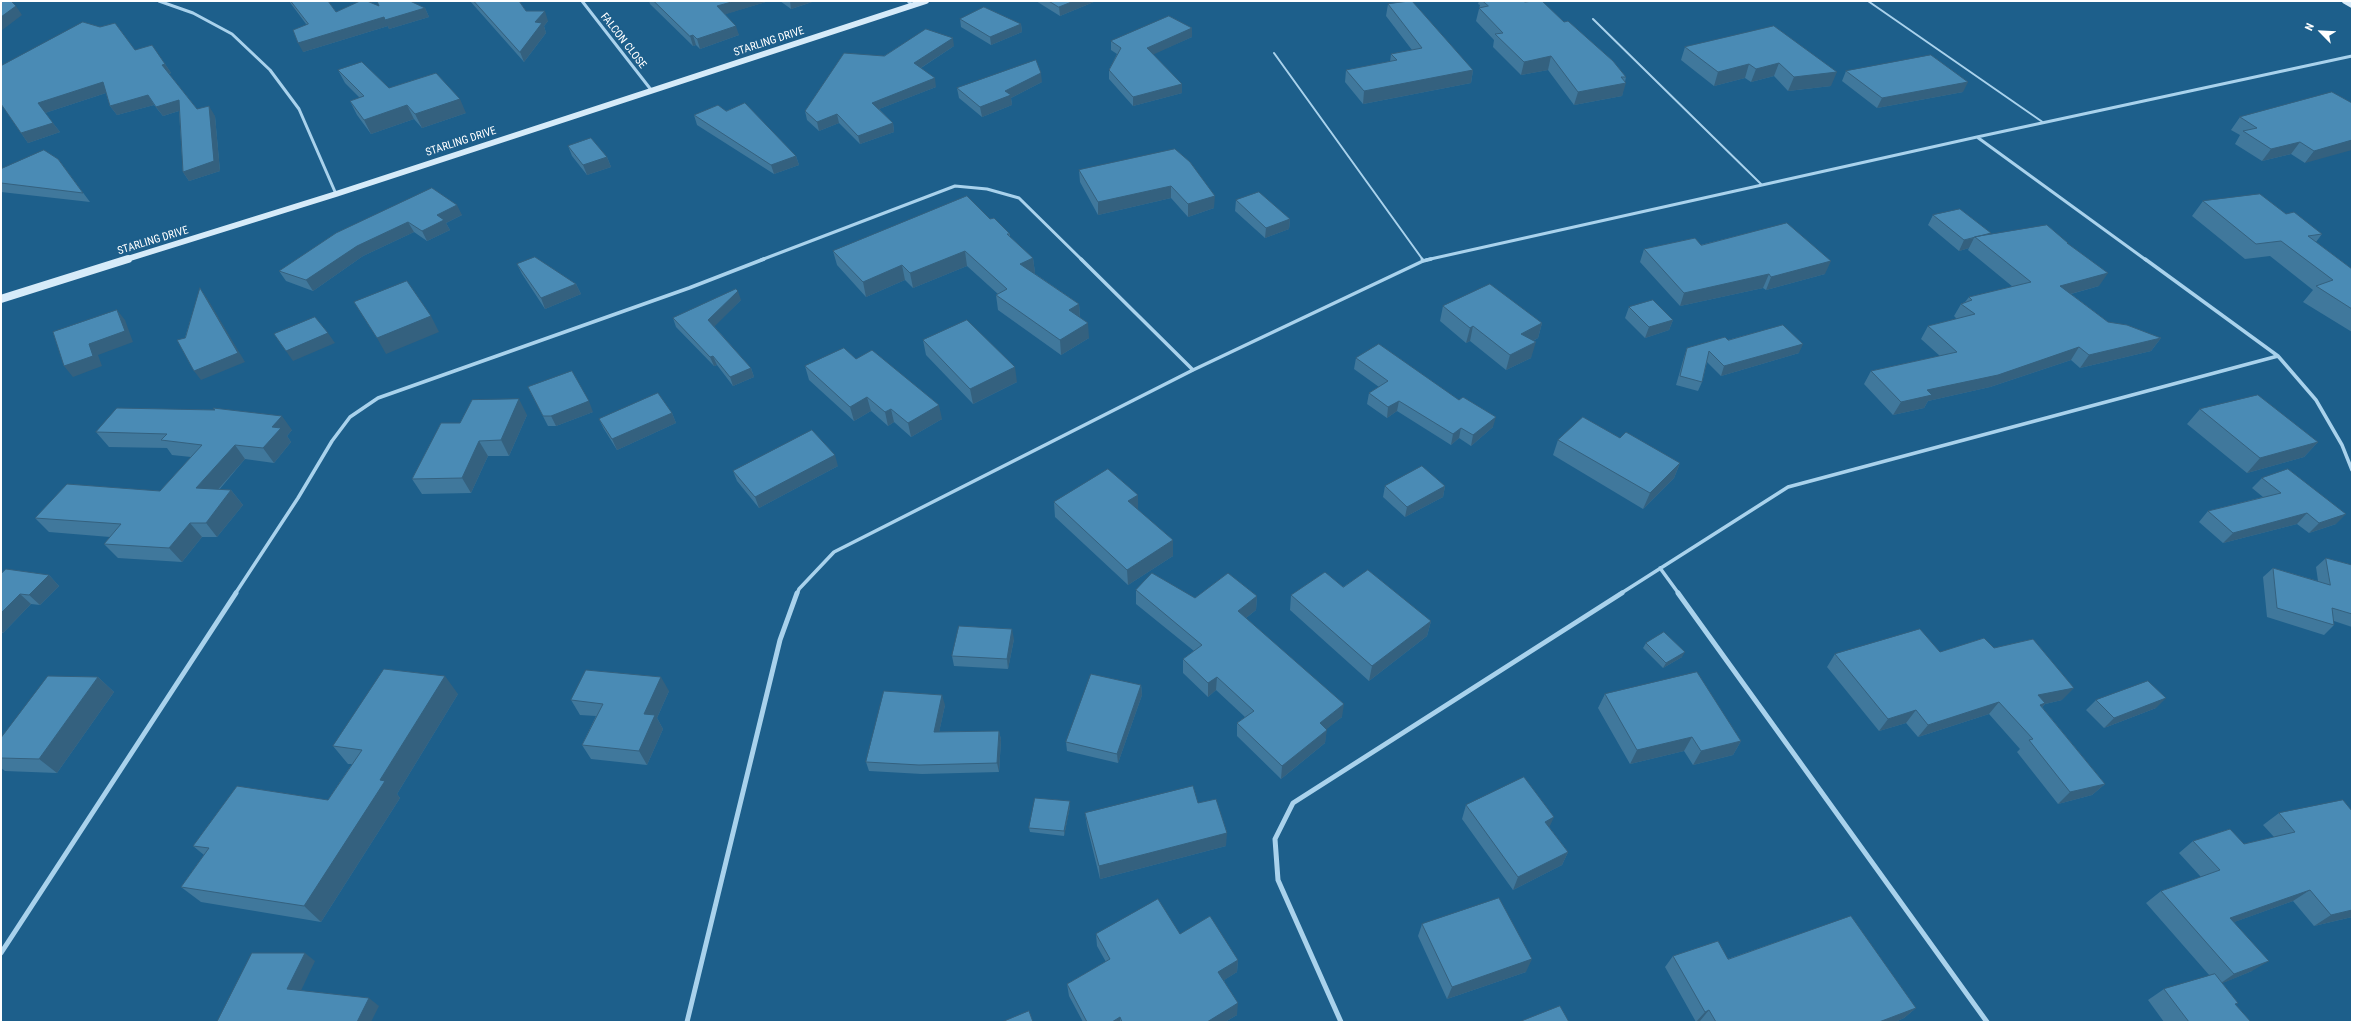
<!DOCTYPE html>
<style>
body{margin:0}
#map{position:relative;width:2353px;height:1023px;overflow:hidden;background:#1d5f8b;font-family:"Roboto Condensed",sans-serif}
canvas{display:block}
.frame{position:absolute;inset:0;border:2px solid #fff;pointer-events:none}
.north{position:absolute;left:2301px;top:12px;width:40px;height:40px;-webkit-text-stroke:3px #1d5f8b;paint-order:stroke;rotate:294deg;font-size:11px;font-weight:700;line-height:16px;text-align:center;color:#fff}
.north::after{content:'';display:block;margin:auto;width:14px;height:18px;background:#fff;clip-path:polygon(50% 0,100% 100%,50% 72%,0 100%)}
</style>
<div id="map">
<canvas width="2353" height="1023"></canvas>
<div class="frame"></div>
<div class="north">N</div>
</div>
<script>
const context = document.querySelector('canvas').getContext('2d');
context.lineJoin = 'round';
function stroke(path, color, width, dash) { context.strokeStyle = color; context.lineWidth = width; context.lineCap = dash ? 'butt' : 'round'; context.setLineDash(dash || []); context.stroke(path); }
function fill(path, color) { context.fillStyle = color; context.fill(path, 'evenodd'); }
function write(font, color, halo, rows, align = 'center') {
  context.font = font + ' "Roboto Condensed",sans-serif'; context.lineWidth = 4; context.setLineDash([]); context.textBaseline = 'middle'; context.strokeStyle = halo; context.fillStyle = color; for (const [text, x, y, turn = 0] of rows) {
    context.save(); context.translate(x, y); context.rotate((+turn || 0) * Math.PI / 180); context.textAlign = isNaN(turn) ? turn : align; if (halo) context.strokeText(text, 0, 0); context.fillText(text, 0, 0); context.restore();
  }
}
stroke(new Path2D(`
 M1868,1L2044,123
 M1593,19L1761,184
 M1274,53L1423,260`), '#a9d2ec', 2);
stroke(new Path2D(`
 M1422,259L1423,261`), '#a9d2ec', 3);
stroke(new Path2D(`
 M159,1L193,13L232,34L270,70L299,109L336,194
 M582,1L652,91
 M908,1L913,6
 M1977,137L2146,260
 M761,260L955,186L987,189L1019,198L1082,260
 M1426,260L1977,137L2352,56`), '#a9d2ec', 3);
stroke(new Path2D(`
 M1081,259L1193,370
 M2145,259L2278,356
 M1660,568L1679,594
 M235,594L298,498L332,441L350,417L378,398L689,288L764,259
 M797,594L799,589L834,552L1193,370L1423,261L1431,259
 M1620,594L1788,487L2278,356L2316,400L2342,445L2352,470`), '#a9d2ec', 3.5);
stroke(new Path2D(`
 M1678,593L1987,1022
 M1,953L236,593
 M687,1022L780,640L797,593
 M1341,1022L1278,880L1275,839L1293,803L1622,593`), '#a9d2ec', 5);
stroke(new Path2D(`
 M2345,1L2352,5
 M124,260L336,194L926,1`), '#d6ebf9', 6);
stroke(new Path2D(`
 M1,299L128,259`), '#d6ebf9', 8);
fill(new Path2D(`
 M289,1H328L336,12L379,6L425,8L429,17L389,29L388,26L303,52L306,24Z
 M470,1H519L526,11L548,21L544,26L546,33L524,62Z
 M649,1H769L725,14L739,35L700,49L696,45L693,46L650,4Z
 M780,1H815L791,9Z
 M1036,1H1096L1060,16Z
 M1479,1H1523L1525,2L1564,22L1626,77L1622,96L1574,105L1548,70L1521,75L1493,47L1494,40L1476,21L1480,5L1478,4Z
 M1388,4L1473,70L1471,83L1363,104L1345,82L1346,70L1390,62L1391,54L1412,50L1386,16Z
 M960,19L1021,24L1022,32L991,45L961,27Z
 M1774,26L1831,86L1788,91L1774,76L1751,82L1745,78L1714,86L1681,60L1685,47Z
 M1192,28V37L1153,54L1182,93L1133,106L1109,79V70L1117,54L1111,50V41Z
 M954,46L921,68L936,87L879,109L893,123L894,132L860,144L839,123L819,131L807,120L805,111L884,56Z
 M135,50L165,64L171,73L169,74L197,109L215,116L220,171L189,181L183,172L179,111L163,116L154,105L117,115L110,106L106,93L45,113L60,132L28,143L1,104Z
 M338,70L389,88L466,113L422,128L414,119L371,134L357,115L350,101L360,98L345,83Z
 M1846,71L1963,92L1877,108L1842,81Z
 M1042,82L1011,98L1012,105L982,117L959,98L957,88Z
 M2352,103L2305,163L2291,154L2262,161L2235,144L2240,135L2231,130L2240,117Z
 M726,111L796,156L799,165L774,174L697,125L694,115Z
 M568,146L607,157L611,167L587,175L572,156Z
 M1175,149L1214,208L1188,217L1171,198L1098,215L1080,182L1079,170Z
 M58,159L90,202L1,192V169Z
 M432,188L462,215L446,223L450,230L427,241L414,232L363,256L313,291L286,281L279,271Z
 M1236,200L1290,219L1289,229L1265,238L1235,211Z
 M2203,201L2286,214L2322,234L2316,242L2352,269V332L2303,302L2313,290L2270,256L2245,259L2192,216Z
 M1933,215L1991,235L2068,243V244L2099,286L2071,294L2108,322L2161,338L2151,351L2080,368L2071,360L1990,387L1928,401L1924,408L1893,415L1864,384L1871,371L1940,356L1921,339L1928,326L1957,319L1954,316L1961,304L1965,302L1969,297L2013,287L1968,250L1969,248L1959,251L1928,225Z
 M990,219L1010,234V237L1033,258L1035,273H1034L1079,304L1080,318L1089,338L1061,355L998,310L996,295L998,294L967,266L913,288L905,280L866,297L837,265L833,251Z
 M1701,245L1825,274L1766,290L1763,288L1680,306L1640,262L1644,249Z
 M517,264L576,284L581,294L545,309L522,274Z
 M741,300L714,326L751,368L754,377L733,386L717,365L714,366L676,327L673,318Z
 M1443,306L1542,323L1538,338L1533,341L1531,358L1506,370L1470,341L1466,343L1440,321Z
 M1629,307L1673,320L1669,330L1645,338L1625,318Z
 M923,340L1017,382L973,404L926,355Z
 M1728,340L1799,353L1721,376L1707,362L1702,382L1698,391L1676,385L1684,357L1687,348Z
 M1356,358L1493,427L1471,446L1459,438L1451,445L1397,411L1387,418L1367,404L1369,393L1379,387L1354,369Z
 M856,359L942,419L911,437L894,422L888,426L871,411L854,421L809,380L805,366Z
 M528,387L593,412L556,426H548Z
 M2200,409L2318,442L2304,457L2247,473L2187,424Z
 M672,413L676,423L617,450L604,429L599,419Z
 M527,415L509,456H488L471,493L422,494L412,479L460,423Z
 M292,430L287,436L291,442L274,463L245,459L219,490H231L243,505L217,537H202L182,562L118,558L104,544L110,537L49,532L35,518L160,491L191,457L172,455L167,448L109,447L96,432Z
 M1620,438L1680,463L1674,478L1643,509L1553,455L1558,440Z
 M838,466L759,508L737,481L733,471Z
 M2262,478L2336,524L2309,533L2297,524L2223,543L2199,522L2208,511L2263,497L2252,488Z
 M1385,486H1445L1443,497L1405,517L1383,497Z
 M1138,495V510L1173,540V556L1128,585L1055,517L1054,502Z
 M2326,558L2352,565V627L2334,621V625L2324,635L2267,617L2263,577L2273,568L2318,581L2316,567Z
 M1,574L49,575L59,586L40,605L31,604L3,633H1Z
 M1343,587L1431,621L1427,636L1369,681L1290,610L1291,595Z
 M1136,590L1195,598L1257,596L1256,610L1246,618L1342,717L1326,729L1325,743L1281,779L1237,736V723L1245,717L1216,690L1208,697L1183,673V659L1194,651L1136,604Z
 M1014,639L1008,669L954,666L952,656Z
 M1646,643L1682,657L1663,668L1643,648Z
 M1994,648L2062,700L2045,704L2042,707L2105,784L2092,795L2058,804L2017,752L2020,749L1989,714L1918,737L1906,723L1879,731L1827,667L1835,654L1940,652Z
 M98,677L114,692L57,773L5,771L1,768V738Z
 M1141,685L1142,695L1118,763L1067,751L1066,742Z
 M669,691L657,718L663,729L647,765L591,759L582,745L596,716L580,715L571,700Z
 M458,694L397,794L400,798L321,922L201,902L181,887L204,855L193,846L328,800L352,764H348L333,746Z
 M1605,694L1741,741L1733,755L1693,765L1684,751L1630,764L1598,708Z
 M2096,700L2156,708L2104,728L2086,710Z
 M945,705L939,732L999,731L1001,740L999,772L922,774L869,771L866,762Z
 M1070,801V806L1064,836L1030,832L1029,828Z
 M1198,803L1226,846L1100,879L1087,826L1085,813Z
 M1466,805L1549,827L1568,852L1562,865L1513,890L1462,819Z
 M2352,811V917L2314,926L2293,901L2234,922L2252,971L2222,983L2238,1003L2235,1005L2251,1022H2164L2148,1000L2164,989L2210,976L2146,903L2161,891L2201,877L2179,853L2193,841L2244,844L2274,837L2263,825L2279,813Z
 M1422,924L1526,972L1447,999L1418,936Z
 M1096,934H1180L1238,960L1237,972L1224,980L1237,1015L1225,1022H1083L1069,996L1067,984L1106,962L1097,946Z
 M1673,956L1728,959L1916,1008L1904,1018L1895,1022H1701L1700,1021L1696,1022L1665,967Z`), '#40789c');
fill(new Path2D(`
 M735,1H769L720,16L717,6Z
 M790,1H815L791,9Z
 M1074,1H1096L1060,16L1059,7Z
 M16,6L22,15L1,31V17Z
 M425,8L429,17L389,29L388,26L303,52L298,43L384,17Z
 M545,11L548,21L544,26L546,33L524,62L520,52L535,22Z
 M1021,24L1022,32L991,45L990,37Z
 M736,26L739,35L700,49L697,39Z
 M1192,28V37L1148,57L1147,48Z
 M693,35L696,45L693,46L690,36Z
 M953,38L954,46L916,71L914,63Z
 M1551,56L1548,70L1521,75L1524,62Z
 M1779,63L1774,76L1751,82L1756,69Z
 M165,64L171,73L168,74L162,65Z
 M1749,64L1745,78L1714,86L1718,72Z
 M1473,70L1471,83L1363,104L1364,91Z
 M1837,72L1831,86L1788,91L1794,77Z
 M1041,73L1042,82L1011,98L1012,105L982,117L980,107L1005,91Z
 M935,78L936,87L874,111L872,103Z
 M103,82L109,92L45,113L38,103Z
 M1968,82L1963,92L1877,108L1882,98Z
 M1626,83L1622,96L1574,105L1578,92Z
 M1182,84V93L1133,106V97Z
 M148,95L154,105L117,115L110,106Z
 M460,99L466,113L422,128L415,114Z
 M179,100L185,109L163,116L156,107Z
 M407,105L414,119L371,134L364,120Z
 M209,106L215,116L220,171L189,181L183,172Z
 M837,114L839,123L819,131L817,122Z
 M53,123L60,132L28,143L21,133Z
 M893,123L894,132L860,144L858,136Z
 M2352,140V150L2305,163L2314,151Z
 M2300,142L2291,154L2262,161L2271,149Z
 M796,156L799,165L774,174L771,165Z
 M607,157L611,167L587,175L583,165Z
 M1171,186V198L1098,215V202Z
 M1215,196L1214,208L1188,217V204Z
 M457,205L462,215L446,223L450,230L427,241L422,231L437,215Z
 M1290,219L1289,229L1265,238L1266,228Z
 M408,222L414,232L363,256L313,291L306,280L357,246Z
 M1974,238L1969,248L1959,251L1964,240Z
 M965,251L967,266L913,288L910,273Z
 M1033,258L1035,273L1022,279L1020,264Z
 M1831,261L1825,274L1766,290L1771,277Z
 M902,265L905,280L866,297L863,282Z
 M2108,273L2099,286L2052,299L2060,286Z
 M1769,274L1763,288L1680,306L1684,293Z
 M576,284L581,294L545,309L541,298Z
 M200,288L207,298L245,362L201,380L194,371Z
 M738,291L741,300L712,329L708,320Z
 M1079,304L1080,319L1069,310Z
 M117,310L125,320L133,342L98,355L102,366L73,377L64,366Z
 M431,316L439,332L386,354L377,338Z
 M1673,320L1669,330L1645,338L1649,327Z
 M1088,323L1089,338L1061,355L1060,340Z
 M1542,323L1538,338L1517,349L1521,334Z
 M1473,326L1470,341L1466,343L1470,328Z
 M328,333L335,343L293,361L286,351Z
 M2161,338L2151,351L2080,368L2089,355Z
 M1536,342L1531,358L1506,370L1510,355Z
 M1803,344L1799,353L1721,376L1724,366Z
 M2079,347L2071,360L1990,387L1928,401L1924,408L1893,415L1901,402L1927,390Z
 M713,356L717,365L714,366L710,357Z
 M1015,367L1017,382L973,404L970,389Z
 M751,368L754,377L733,386L730,377Z
 M867,397L871,411L854,421L850,407Z
 M519,399L527,415L509,456L501,440Z
 M589,401L593,412L556,426L551,416Z
 M1399,401L1397,411L1387,418L1388,407Z
 M939,405L942,419L911,437L908,423Z
 M891,409L894,422L888,426L885,412Z
 M672,413L676,423L617,450L612,439Z
 M282,416L292,430L287,436L291,442L274,463L263,448L272,427Z
 M1496,417L1493,427L1471,446L1473,435Z
 M1461,428L1459,438L1451,445L1453,434Z
 M479,441L488,456L471,493L462,478Z
 M2318,442L2304,457L2247,473L2260,458Z
 M235,445L245,459L207,502L196,488Z
 M835,455L838,466L759,508L755,497Z
 M1680,463L1674,478L1643,509L1650,493Z
 M1445,486L1443,497L1405,517L1407,507Z
 M231,490L243,505L217,537L206,523Z
 M1138,495V510L1128,501Z
 M2307,513L2297,524L2223,543L2233,533Z
 M2346,514L2336,524L2309,533L2319,523Z
 M190,523L202,537L182,562L169,548Z
 M1173,540V556L1128,585L1127,570Z
 M49,575L59,586L40,605L29,595Z
 M20,594L31,604L3,633L1,631V613Z
 M1257,596L1256,610L1237,625L1238,611Z
 M1431,621L1427,636L1369,681L1372,666Z
 M1012,629L1014,639L1008,669L1007,659Z
 M1685,652L1682,657L1663,668L1666,663Z
 M445,676L458,694L397,794L400,798L321,922L304,906L380,780Z
 M98,677L114,692L57,773L39,759Z
 M661,677L669,691L657,718L663,729L647,765L639,751L644,714Z
 M1217,677L1216,690L1208,697V683Z
 M1141,685L1142,695L1118,763L1117,754Z
 M2074,688L2062,700L2045,704L2034,715L2038,695Z
 M942,695L945,705L937,742L934,732Z
 M2166,698L2156,708L2104,728L2114,718Z
 M1999,702L1989,714L1918,737L1928,725Z
 M1344,704L1342,717L1318,736L1320,723Z
 M1916,710L1906,723L1879,731L1888,719Z
 M1327,730L1325,743L1281,779L1282,766Z
 M999,731L1001,740L999,772L997,763Z
 M1692,737L1684,751L1630,764L1637,750Z
 M1741,741L1733,755L1693,765L1701,751Z
 M2105,784L2092,795L2058,804L2070,792Z
 M1070,801V806L1064,836V831Z
 M1554,817L1548,830L1545,822Z
 M1227,833L1226,846L1100,879L1099,866Z
 M1568,852L1562,865L1513,890L1518,877Z
 M2310,890L2293,901L2215,929L2230,918Z
 M2352,910V917L2314,926L2331,915Z
 M305,953L315,961L298,997L287,989Z
 M1532,959L1526,972L1447,999L1452,987Z
 M1238,960L1237,972L1218,984V972Z
 M2269,961L2252,971L2218,985L2234,974Z
 M369,998L379,1006L371,1022H357Z
 M1238,1003L1237,1015L1225,1022H1207Z
 M1916,1008L1904,1018L1895,1022H1879Z
 M1709,1010L1700,1021L1696,1022L1705,1012Z
 M1120,1017V1022H1112Z`), '#34617f');
const building = new Path2D(`
 M1,1H11L16,6L1,17Z
 M291,1H328L336,12L360,1H367L379,6L377,1H410L425,8L385,20L384,17L298,43L293,30L308,24Z
 M474,1H519L526,11H545L535,22L542,23L520,52Z
 M654,1H735L717,6L736,26L697,39L693,35L690,36Z
 M1049,1H1074L1059,7Z
 M1410,1H1412L1473,70L1364,91L1346,70L1397,60L1391,54L1422,48L1388,4Z
 M1483,1H1523L1525,2L1533,1H1542L1564,22L1568,21L1613,61L1626,77H1621L1626,83L1578,92L1551,56L1524,62L1495,34L1503,33L1479,8L1488,6Z
 M984,7L1021,24L990,37L960,19Z
 M1169,16L1192,28L1147,48L1182,84L1133,97L1109,70L1121,48L1111,41Z
 M83,22L100,27L115,23L135,50L152,45L165,64L162,65L197,109L209,106L214,161L183,172L179,100L156,107L148,95L110,106L103,82L38,103L53,123L21,133L1,104V66Z
 M1774,26L1837,72L1794,77L1779,63L1756,69L1749,64L1718,72L1685,47Z
 M926,29L953,38L914,63L935,78L872,103L893,123L858,136L837,114L817,122L805,111L844,53L884,56Z
 M1931,55L1968,82L1882,98L1846,71Z
 M1036,60L1041,73L1005,91L1011,95L980,107L957,88Z
 M362,62L389,88L436,73L460,99L415,114L407,105L364,120L350,101L364,96L338,70Z
 M2332,92L2352,103V140L2314,151L2300,142L2271,149L2243,131L2257,128L2240,117Z
 M745,103L796,156L771,165L694,115L718,105L726,111Z
 M591,138L607,157L583,165L568,146Z
 M1175,149L1190,162L1215,196L1188,204L1171,186L1098,202L1079,170Z
 M44,150L58,159L83,193L1,183V169Z
 M432,188L457,205L437,215L444,220L422,231L408,222L357,246L306,280L279,271L336,233Z
 M1259,192L1290,219L1266,228L1236,200Z
 M2260,194L2286,214L2294,212L2322,234L2308,236L2352,269V309L2316,286L2333,280L2281,241L2256,244L2203,201Z
 M967,196L990,219L994,218L1010,234H1007L1033,258L1020,264L1079,304L1069,310L1088,323L1060,340L996,295L1007,289L965,251L910,273L902,265L863,282L833,251Z
 M1960,209L1991,233L1964,240L1933,215Z
 M1787,223L1831,261L1771,277L1769,274L1684,293L1644,249L1695,238L1701,245Z
 M2047,225L2068,243H2067L2108,273L2060,286L2108,322L2127,325L2161,338L2089,355L2079,347L1998,375L1927,390L1932,395L1901,402L1871,371L1957,352L1928,326L1975,314L1961,304L1972,300L1969,297L2031,282L1975,237Z
 M535,257L576,284L541,298L517,264Z
 M407,281L431,316L377,338L354,302Z
 M1490,284L1542,323L1521,334L1536,342L1510,355L1473,326L1470,328L1443,306Z
 M200,288L238,353L194,371L177,340L185,338Z
 M736,289L738,291L708,320L751,368L730,377L713,356L710,357L673,318Z
 M1653,300L1673,320L1649,327L1629,307Z
 M117,310L125,331L89,344L93,356L64,366L53,332Z
 M315,317L328,333L286,351L274,334Z
 M967,320L1015,367L970,389L923,340Z
 M1783,325L1803,344L1724,366L1709,351L1702,382L1680,376L1687,348L1725,337L1728,340Z
 M1379,344L1459,400L1463,397L1496,417L1473,435L1461,428L1453,434L1399,401L1388,407L1369,393L1388,381L1356,358Z
 M844,348L856,359L872,350L939,405L908,423L891,409L885,412L867,397L850,407L805,366Z
 M572,371L589,401L551,416H543L528,387Z
 M658,393L672,413L612,439L599,419Z
 M2258,395L2318,442L2260,458L2200,409Z
 M519,399L501,440L479,441L462,478L412,479L441,423H460L472,400Z
 M117,408L215,410L213,408L282,416L272,427L281,428L263,448L235,445L196,488L231,490L206,523H190L169,548L104,544L121,524L35,518L67,484L160,491L202,445L161,440L167,434L96,432Z
 M1583,417L1620,438L1626,432L1680,463L1650,493L1558,440Z
 M812,430L835,455L755,497L733,471Z
 M1422,466L1445,486L1407,507L1385,486Z
 M1108,469L1138,495L1128,501L1173,540L1127,570L1054,502Z
 M2288,469L2346,514L2319,523L2307,513L2233,533L2208,511L2281,493L2262,478Z
 M2326,558L2352,565V614L2332,608L2334,625L2277,608L2273,568L2330,585Z
 M6,569L49,575L29,595L20,594L1,613V574Z
 M1368,570L1431,621L1372,666L1291,595L1325,572L1343,587Z
 M1152,573L1195,598L1228,573L1257,596L1238,611L1344,704L1320,723L1327,730L1282,766L1237,723L1254,711L1217,677L1208,683L1183,659L1202,645L1136,590Z
 M959,626L1012,629L1007,659L952,656Z
 M1920,629L1940,652L1984,638L1994,648L2033,639L2074,688L2038,695L2045,703L2040,705L2105,784L2070,792L2029,740L2033,739L1999,702L1928,725L1916,710L1888,719L1835,654Z
 M1664,632L1685,652L1666,663L1646,643Z
 M384,669L445,676L380,780L385,781L304,906L181,887L209,848L193,846L237,786L328,800L362,750L333,746Z
 M586,670L661,677L644,714L655,715L639,751L582,745L603,704L571,700Z
 M1697,672L1741,741L1701,751L1692,737L1637,750L1605,694Z
 M1091,674L1141,685L1117,754L1066,742Z
 M48,676L98,677L39,759L1,758V738Z
 M2148,681L2166,698L2114,718L2096,700Z
 M884,691L942,695L934,732L999,731L997,763L919,765L866,762Z
 M1524,777L1554,817L1545,822L1568,852L1518,877L1466,805Z
 M1193,786L1198,803L1216,799L1227,833L1099,866L1085,813Z
 M1035,798L1070,801L1064,831L1029,828Z
 M2343,800L2352,811V910L2331,915L2310,890L2230,918L2269,961L2234,974L2161,891L2220,870L2193,841L2230,829L2244,844L2295,832L2279,813Z
 M1499,898L1532,959L1452,987L1422,924Z
 M1158,899L1180,934L1210,916L1238,960L1218,972L1238,1003L1207,1022H1122L1120,1017L1112,1022H1087L1067,984L1110,959L1096,934Z
 M1851,916L1916,1008L1879,1022H1716L1709,1010L1705,1012L1673,956L1718,941L1728,959Z
 M252,953H305L287,989L369,998L357,1022H217Z
 M2215,974L2238,1003L2235,1004L2251,1022H2189L2164,989Z
 M1560,1006L1569,1022H1519Z
 M1029,1011L1033,1022H1002Z`);
fill(building, '#4a8bb5');
stroke(building, '#34617f', 1);
write('11px', '#fff', '#1d5f8b', [
 ["FALCON CLOSE",623,41,52],
 ["STARLING DRIVE",769,42,-18],
 ["STARLING DRIVE",461,142,-18],
 ["STARLING DRIVE",153,241,-17]
]);
</script>
